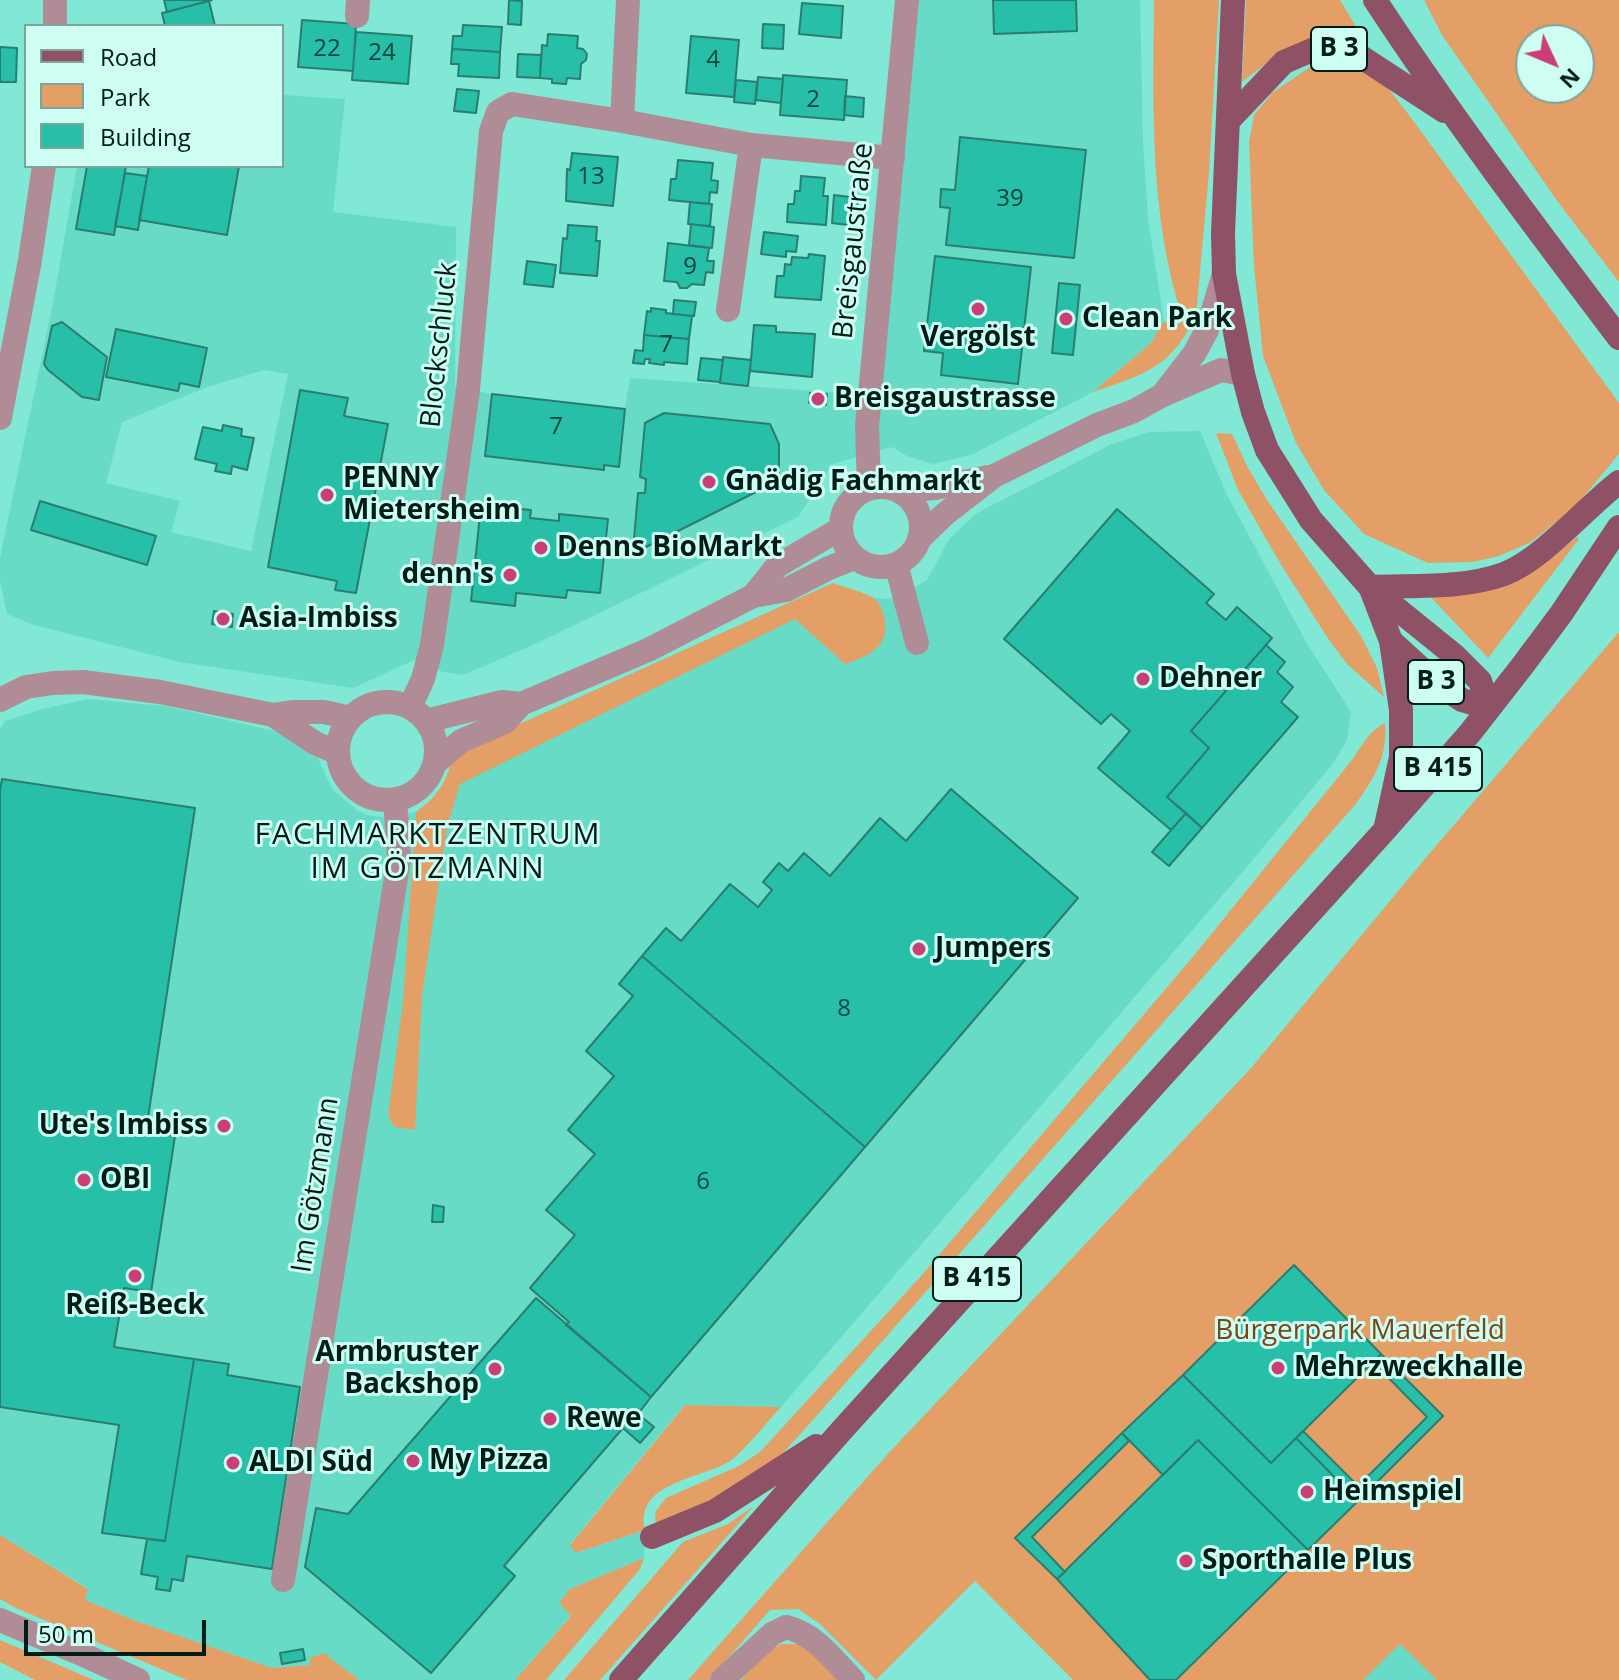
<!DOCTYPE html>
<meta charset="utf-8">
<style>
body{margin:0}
#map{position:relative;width:1619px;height:1680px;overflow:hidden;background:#80e8d4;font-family:"Open Sans",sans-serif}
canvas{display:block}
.legend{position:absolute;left:24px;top:24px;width:260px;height:144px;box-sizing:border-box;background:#cefef3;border:2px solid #7ca49b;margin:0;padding:10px 14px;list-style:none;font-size:24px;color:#001d18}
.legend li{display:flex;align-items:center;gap:16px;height:40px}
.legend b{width:40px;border:2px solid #7ca49b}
.north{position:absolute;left:1515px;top:24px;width:80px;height:80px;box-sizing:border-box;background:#cefef3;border:2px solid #7ca49b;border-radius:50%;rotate:134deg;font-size:22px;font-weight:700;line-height:32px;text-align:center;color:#001d18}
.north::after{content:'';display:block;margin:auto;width:28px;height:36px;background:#c93f76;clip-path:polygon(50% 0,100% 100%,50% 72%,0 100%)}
.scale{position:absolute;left:24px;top:1620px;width:182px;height:36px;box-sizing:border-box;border:4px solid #001d18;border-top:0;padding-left:10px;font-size:24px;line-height:28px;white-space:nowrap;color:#001d18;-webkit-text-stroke:6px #cefef3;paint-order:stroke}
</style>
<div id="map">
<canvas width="1619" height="1680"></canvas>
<ul class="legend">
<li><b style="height:10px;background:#8f5165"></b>Road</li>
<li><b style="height:22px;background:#e39f66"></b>Park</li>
<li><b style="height:22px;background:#28bfa9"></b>Building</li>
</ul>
<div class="north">N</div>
<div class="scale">50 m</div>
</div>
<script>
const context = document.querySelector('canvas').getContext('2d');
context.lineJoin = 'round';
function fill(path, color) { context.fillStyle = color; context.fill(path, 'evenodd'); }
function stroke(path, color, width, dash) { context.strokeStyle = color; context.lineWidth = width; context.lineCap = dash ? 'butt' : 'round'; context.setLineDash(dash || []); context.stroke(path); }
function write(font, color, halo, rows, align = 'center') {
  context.font = font + ' "Open Sans",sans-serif'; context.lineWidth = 6; context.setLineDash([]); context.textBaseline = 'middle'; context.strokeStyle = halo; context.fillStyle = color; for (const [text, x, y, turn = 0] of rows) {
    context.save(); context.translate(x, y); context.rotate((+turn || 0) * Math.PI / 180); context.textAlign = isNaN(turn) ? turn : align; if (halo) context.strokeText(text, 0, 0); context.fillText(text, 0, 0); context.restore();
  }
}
fill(new Path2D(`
 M917,0H1140L1143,143L1148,219L1164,321L1150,344L1093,392L971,455L933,464L907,456L892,447L829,465L828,471L798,517L531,646L463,675L443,672L414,660L353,688L180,662L34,625L7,614L0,581V558L53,303L77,166H282V95L345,99L333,212L456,227L455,387L492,394L625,409L630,378L873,395ZM264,370L288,374L251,551L171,532L180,501L106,483L122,422L207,387Z
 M1200,431L1227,495L1306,642L1351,712L1347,740L1335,761L1252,861L781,1407L685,1405L675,1416L570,1544L577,1553L645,1530L644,1558L570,1589L571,1615L515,1680H359L323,1653L310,1665L272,1668L136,1621L85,1600L88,1588L0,1535V729L5,721L39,710L87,699L166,706L292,735L315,752L333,790L358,811L367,815L389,818L416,812L432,800L448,778L453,754L833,583L874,598L888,599L902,595L927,580L950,538L977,513L1112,444L1149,432Z
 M1347,1591L1437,1680H1260Z`), '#67dbc6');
fill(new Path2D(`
 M1154,0H1219L1209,172L1196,316C1170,368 1146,374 1093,392L1150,344L1164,321L1169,325L1175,326L1182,322V316C1149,215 1153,105 1154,0Z
 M1246,0H1340L1364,40C1306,31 1286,48 1242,82Z
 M1424,0H1619V282L1558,202L1442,35ZM1531,40H1579V88H1531Z
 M1336,64L1363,69L1387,87L1409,115L1619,403V454L1575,507L1531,542L1499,556L1473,562L1428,563L1364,534L1324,490L1296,443L1263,356L1254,266L1249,142L1254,115L1272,93L1310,67Z
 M1216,433L1232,434L1248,468L1267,500L1361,636L1377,668L1384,697L1348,665L1329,640L1280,563L1238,490Z
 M1577,537L1579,539L1488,658L1426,592L1512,581L1540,567Z
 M833,583C843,587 868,593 875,599C881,604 884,614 885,622C888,649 866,657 845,664L795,619L460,784L447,827L422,996L415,1130L394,1127L388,1115L403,1002L416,812C439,795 447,782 453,754Z
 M1619,632V1680H1437L1400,1644L1363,1680H1073L975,1581L876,1680L820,1624L798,1609L770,1610L709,1680H688L885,1457L1252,1067L1424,860Z
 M1385,723C1388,756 1374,779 1355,805L804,1430L772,1465L751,1482L656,1525L655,1512L666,1498L739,1466L760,1452L922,1275L1192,958L1352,760C1361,747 1370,730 1385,723Z
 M685,1405L781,1407C766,1423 751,1443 734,1458C708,1479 633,1480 645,1530L576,1553L570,1545Z
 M754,1506L600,1680H564L683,1542L728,1524Z
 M0,1535L88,1589L85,1600L136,1621L272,1668L310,1665V1658L324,1653L359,1680H187L16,1608L0,1599Z
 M644,1558L640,1569L546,1680H515L571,1616L559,1603L570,1589Z
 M0,1640L94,1680H35L0,1662Z
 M781,1644H803L840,1680H741L766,1653Z`), '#e39f66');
const building = new Path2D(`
 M164,0H212L167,12Z
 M509,0L522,1L521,25L508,24Z
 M993,0H1076L1077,31L994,34Z
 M209,1L215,26H165L162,13Z
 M802,3L843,6L841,38L799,34Z
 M302,20L356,24L353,71L298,67Z
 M763,24L784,25L783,49L762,48Z
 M463,25L502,27L500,52L452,49L453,36H462Z
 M356,32L412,36L408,84L352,80Z
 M548,34L578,36L577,48L583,49L587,54L586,60L581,64L580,79L567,78L566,84L552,83V79L540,78L542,45L547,46Z
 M691,36L739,40L734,97L686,93Z
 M0,47L17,48L16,82H0Z
 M452,49L500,52L499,78L458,76L459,64H451Z
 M518,54L541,55L540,78L517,77Z
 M783,75L847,80L844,120L780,115Z
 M758,77L783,79L781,103L756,100Z
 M736,80L757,82L755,104L734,102Z
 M457,89L479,91L476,113L454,111Z
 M845,96L864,98L863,117L844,115Z
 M960,137L1086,150L1074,258L946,245L950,208L940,207L941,189L955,190Z
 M572,153L618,157L613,206L566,201L567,169L570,170Z
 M678,160L713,163L711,180L718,181L717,193L710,192L709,204L669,200L671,179H676Z
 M87,166H126L114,235L76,229Z
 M149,166H239L227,235L139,220Z
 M125,173L147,176L138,230L115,226Z
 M801,176L825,178L823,196H828L826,225L787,222L788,204H794L795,191H800Z
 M834,195L858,198L856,226L832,223Z
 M690,202L712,204L710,226L688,224Z
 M691,224L714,227L712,248L689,245Z
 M568,225L597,227L596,241H600L597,276L560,273L563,238L567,239Z
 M764,232L798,236L796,252L786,251V257L761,254Z
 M668,243L709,248L707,261H714L713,273L706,272L704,285L692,284L687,288H680L677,282L664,281Z
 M809,254L825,256L821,300L775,297L777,276H784L785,264L791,265L792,257L808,258Z
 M935,256L1031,267L1018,384L941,375L943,353L924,351Z
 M527,261L556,265L553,287L524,284Z
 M1059,283L1080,285L1073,355L1052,353Z
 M674,300L696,302L694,316L673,314Z
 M651,308L666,310V313L692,316L689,339L644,335L647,311L651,312Z
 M62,322L107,357L99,400L82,397L48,370L44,364L52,326Z
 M754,325L776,326V332L815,334L812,377L750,371Z
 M116,329L207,348L199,387L180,383L178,391L106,377Z
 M644,335L689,339L687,364L664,362V365L649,363L650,359H645L644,364L633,363L635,350L643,351Z
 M723,357L751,360L748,386L720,383Z
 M701,358L723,360L720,382L698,380Z
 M300,390L348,398L344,416L388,424L356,593L335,590L337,581L268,567Z
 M810,393L827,394L826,405L809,403Z
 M492,394L625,409L619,467L604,465V470L485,456Z
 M664,413L770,424L779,444V472L770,485L646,547L634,539L638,493H645L646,479L640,477L645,423Z
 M223,425L242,429L241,436L254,438L247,470L232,466L231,474L215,471L217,464L195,459L203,427L222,431Z
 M40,501L156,536L147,565L31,530Z
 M481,505L531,510L530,518L559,521V514L608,519L600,593L567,590L566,598L516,593L515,606L471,601Z
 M1117,509L1214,594L1206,603L1226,620L1237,607L1272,638L1191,731L1209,748L1167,797L1186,813L1171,830L1098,768L1130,731L1111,714L1101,724L1004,639Z
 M214,611L233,614L232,627L212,624Z
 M1266,645L1285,662L1277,672L1293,687L1281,702L1298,717L1202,828L1167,797L1209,748L1191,731Z
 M2,779L195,808L146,1131L175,1136L151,1292L124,1288L114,1347L194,1359L165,1541L102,1533L119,1425L0,1407V790Z
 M951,789L1078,898L865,1147L642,956L666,928L681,941L730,884L758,907L772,890L763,882L779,863L788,871L804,853L830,876L880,818L906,841Z
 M1186,813L1202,828L1169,866L1152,852Z
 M642,956L865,1147L651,1397L566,1325L569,1322L530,1288L575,1235L546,1210L595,1154L568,1130L614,1076L586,1051L633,996L619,984Z
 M433,1205L444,1207L443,1222H432Z
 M1294,1265L1381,1354L1271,1463L1183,1375Z
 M536,1298L651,1397L638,1414L654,1427L640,1443L623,1428L504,1566L515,1576L431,1673L305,1567L316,1508L348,1514Z
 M1381,1354L1443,1416L1358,1501L1296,1438L1303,1431L1358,1486L1427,1417L1373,1362Z
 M194,1359L229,1364L227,1375L300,1387L272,1569L187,1556L183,1581L172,1579L170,1591L156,1589L158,1577L141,1574L147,1539L165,1541Z
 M1183,1375L1271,1463L1296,1438L1358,1501L1308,1550L1198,1440L1163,1475L1122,1433Z
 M1122,1433L1129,1441L1032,1537L1065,1572L1057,1579L1015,1538Z
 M1198,1440L1308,1550L1176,1680H1150L1057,1579Z
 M303,1649L305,1660L282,1664L280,1653Z`);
fill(building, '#28bfa9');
stroke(building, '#2b7d6f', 2);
stroke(new Path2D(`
 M628,0L622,121L751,145L893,158
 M357,16L358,0
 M55,26V0
 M728,310L751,145
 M1163,394L1194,354L1207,330L1224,274
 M0,418L30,260L44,166
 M841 527a40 40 0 1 1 80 0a40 40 0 1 1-80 0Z
 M869,488L867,426L907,0
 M900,491L935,488L988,477
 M919,539L945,514L994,476L1097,425L1134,411L1161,396L1221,370L1243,374
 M896,564L917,643
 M753,596L777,566L840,529
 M0,700L26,687L53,683L83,682L160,692L273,715L294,712H324L351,718
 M338 751a49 49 0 1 1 98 0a49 49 0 1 1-98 0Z
 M410,707L423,679L432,645L457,469L468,390L491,131L498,112L512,104L622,121
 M273,715L315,743L338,753
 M426,721L502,702L521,704
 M435,763L461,741L505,722L521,704L648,650L753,596L786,590L829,568L854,558
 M283,1580L399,859L395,799
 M0,1620L86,1656L138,1680
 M722,1680L772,1634L786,1627C815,1634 833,1659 853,1680`), '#b08c96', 24);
stroke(new Path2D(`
 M1233,0L1223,233L1224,274L1243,374L1253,412L1267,450L1311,520L1370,587L1454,655L1480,681L1489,708
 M1375,0C1451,116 1535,227 1619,338
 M1228,121L1284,62L1312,50L1332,48L1352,51L1444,111
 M1370,587C1413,585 1463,589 1504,574C1543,559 1585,508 1619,482
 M1371,589L1391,641L1401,710V757L1386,826
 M1391,641L1437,683L1462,700L1489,708
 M652,1537L715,1511L816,1446
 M621,1680L842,1430L1385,830L1470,733L1523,665L1561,614L1619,527`), '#8f5165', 24);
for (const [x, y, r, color] of [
 [978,309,8,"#c93f76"],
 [1066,319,8,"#c93f76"],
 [818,399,8,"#c93f76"],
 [709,482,8,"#c93f76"],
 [327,495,8,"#c93f76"],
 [541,548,8,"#c93f76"],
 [510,575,8,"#c93f76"],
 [223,619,8,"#c93f76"],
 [1143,679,8,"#c93f76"],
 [919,949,8,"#c93f76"],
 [224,1126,8,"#c93f76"],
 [84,1180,8,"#c93f76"],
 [135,1276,8,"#c93f76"],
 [1278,1368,8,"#c93f76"],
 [495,1369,8,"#c93f76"],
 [550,1419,8,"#c93f76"],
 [413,1461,8,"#c93f76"],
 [233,1463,8,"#c93f76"],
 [1307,1492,8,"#c93f76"],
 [1186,1561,8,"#c93f76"]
]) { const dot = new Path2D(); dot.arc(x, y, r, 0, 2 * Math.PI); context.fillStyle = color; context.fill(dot); stroke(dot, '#cefef3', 3); }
write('24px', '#0a463c', null, [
 ["22",327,49],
 ["24",382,53],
 ["4",713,60],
 ["2",813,100],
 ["13",591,177],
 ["39",1010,199],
 ["9",690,267],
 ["7",666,345],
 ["7",556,427],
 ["8",844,1009],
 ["6",703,1182]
]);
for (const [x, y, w] of [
 [1339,49,56],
 [1436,682,56],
 [1438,769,88],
 [977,1279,88]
]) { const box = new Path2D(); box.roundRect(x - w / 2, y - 22, w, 44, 6); context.fillStyle = '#cefef3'; context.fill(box); stroke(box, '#001d18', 2); }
write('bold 26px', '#001d18', null, [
 ["B 3",1339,49],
 ["B 3",1436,682],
 ["B 415",1438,769],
 ["B 415",977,1279]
]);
write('28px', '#001d18', '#cefef3', [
 ["Breisgaustraße",854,241,-84],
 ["Blockschluck",440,345,-84],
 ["Im Götzmann",316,1185,-81]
]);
write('bold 28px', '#001d18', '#cefef3', [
 ["Clean Park",1082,319],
 ["Vergölst",978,338,"center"],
 ["Breisgaustrasse",834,399],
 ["PENNY",343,479],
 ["Mietersheim",343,511],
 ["Gnädig Fachmarkt",725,482],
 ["Denns BioMarkt",557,548],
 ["denn's",494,575,"right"],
 ["Asia-Imbiss",239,619],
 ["Dehner",1159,679],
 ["Jumpers",935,949],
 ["Ute's Imbiss",208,1126,"right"],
 ["OBI",100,1180],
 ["Reiß-Beck",135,1306,"center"],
 ["Armbruster",479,1353,"right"],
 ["Backshop",479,1385,"right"],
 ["Mehrzweckhalle",1294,1368],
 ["Rewe",566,1419],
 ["My Pizza",429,1461],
 ["ALDI Süd",249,1463],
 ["Heimspiel",1323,1492],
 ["Sporthalle Plus",1202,1561]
], 'left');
write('28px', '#794716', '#cefef3', [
 ["Bürgerpark Mauerfeld",1360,1331]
]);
context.letterSpacing = '2px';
write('30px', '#001d18', '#cefef3', [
 ["FACHMARKTZENTRUM",428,835],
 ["IM GÖTZMANN",428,869]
]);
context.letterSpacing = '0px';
</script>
